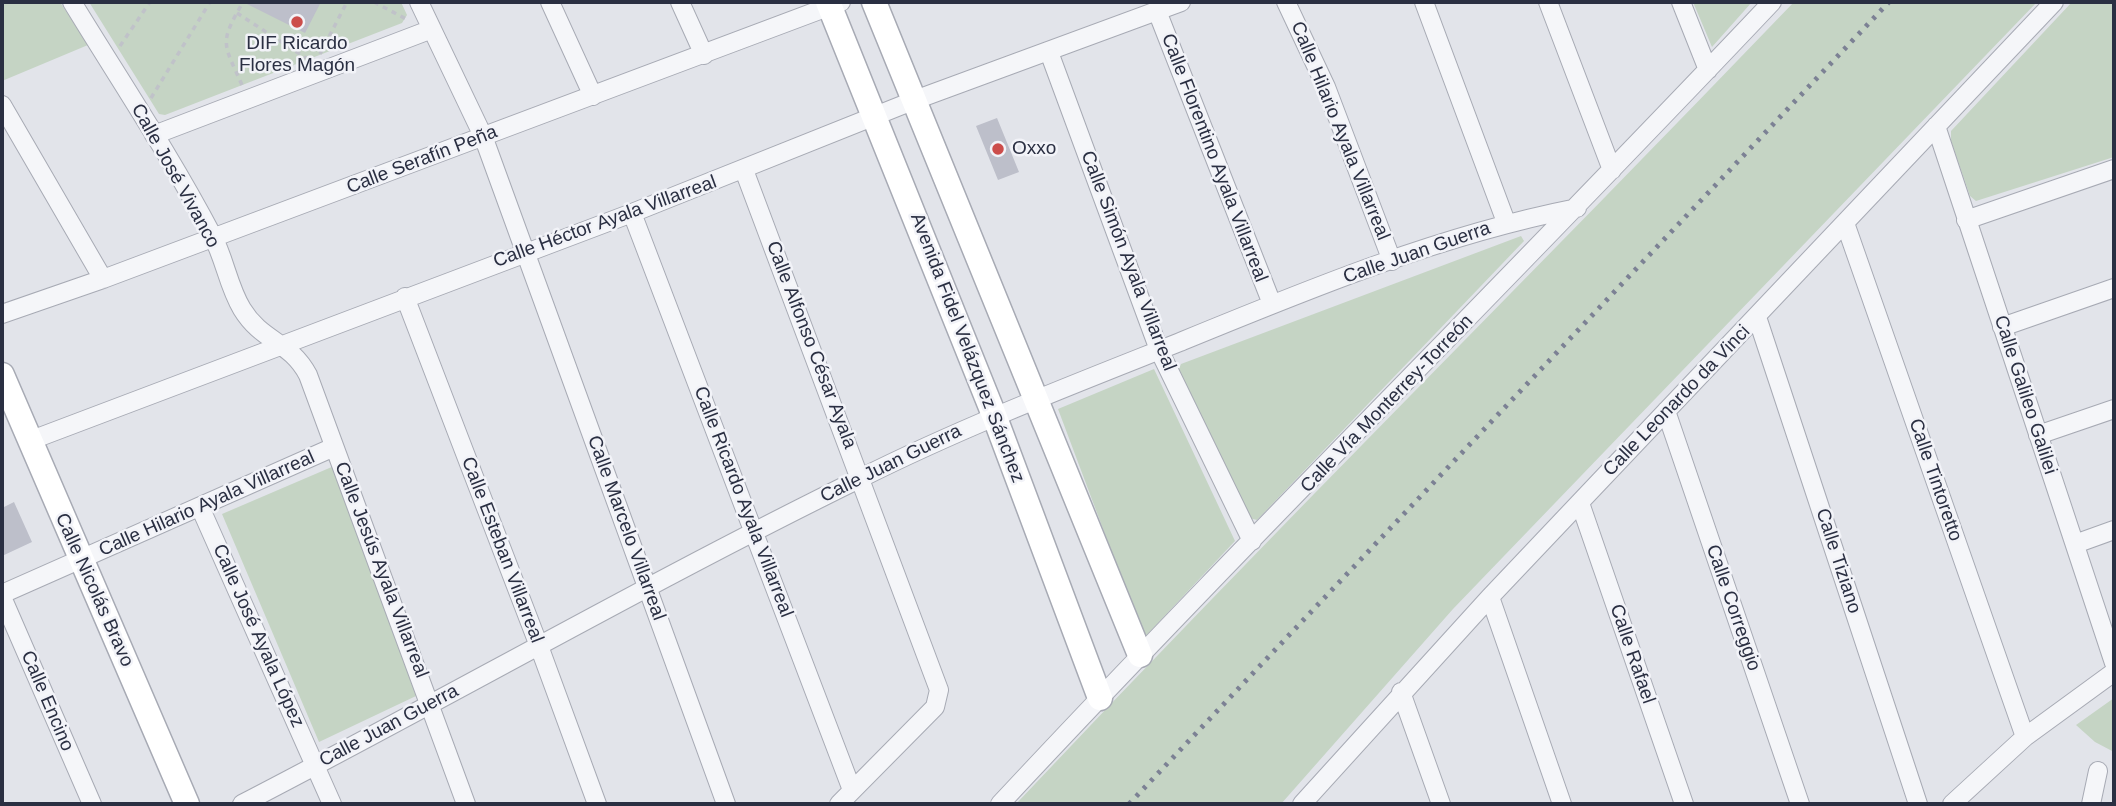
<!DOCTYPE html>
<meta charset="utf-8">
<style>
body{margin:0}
#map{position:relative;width:2116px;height:806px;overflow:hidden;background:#e2e4ea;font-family:Arial,sans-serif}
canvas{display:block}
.frame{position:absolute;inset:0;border:4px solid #2a2f42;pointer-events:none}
</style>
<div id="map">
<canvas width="2116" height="806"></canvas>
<div class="frame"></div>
</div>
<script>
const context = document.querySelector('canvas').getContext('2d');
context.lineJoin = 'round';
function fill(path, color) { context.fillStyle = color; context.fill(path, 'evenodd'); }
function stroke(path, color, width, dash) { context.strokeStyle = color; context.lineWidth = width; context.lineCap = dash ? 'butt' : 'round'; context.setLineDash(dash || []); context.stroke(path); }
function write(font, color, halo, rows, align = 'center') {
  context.font = font + ' Arial,sans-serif'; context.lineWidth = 5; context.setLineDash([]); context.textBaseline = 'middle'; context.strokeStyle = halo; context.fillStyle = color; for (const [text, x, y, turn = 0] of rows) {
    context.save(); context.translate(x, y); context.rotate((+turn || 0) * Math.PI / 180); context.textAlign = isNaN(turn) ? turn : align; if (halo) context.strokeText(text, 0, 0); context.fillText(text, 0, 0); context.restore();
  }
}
fill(new Path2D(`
 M2,2H60L88,45L2,81Z
 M89,2H401L407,15L402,23L165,115L159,114Z
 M1693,2H1752L1712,47Z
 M1794,2H2037L1453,609L1281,804H1016C1271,533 1536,271 1794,2Z
 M2072,2H2114V157L1976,201L1970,196L1951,141V131Z
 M1521,236L1524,241L1257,520L1249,518L1179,369L1181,364Z
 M1154,369L1235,541L1144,638L1058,409Z
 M334,466L416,696L319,742L222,514Z
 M2114,698V752L2095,742L2076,725Z`), '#c5d4c4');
fill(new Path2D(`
 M243,2H321L305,33Z
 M997,118L1019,172L998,180L976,126Z
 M14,502L32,542L2,556V508Z`), '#bdbfca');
const street = new Path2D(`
 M72,2C119,79 170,155 212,235C225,259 228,286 242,309C262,342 290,341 308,375L466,804
 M419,2L483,136L726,804
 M550,2L593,96
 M680,2L704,55
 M1286,2L1326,87L1392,261
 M1424,2L1506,222
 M1548,2L1612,170
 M1681,2L1708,70
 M1157,11L1272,304
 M1049,52L1159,350L1252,541
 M2,105L103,279
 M1936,126L2114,663
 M154,135L432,29
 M744,170L939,690L935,707L839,804
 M632,213L852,790
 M1966,220L2114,169
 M1845,223L2025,737
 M405,297L539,646L597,804
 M2,314L103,279L841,2
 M1757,317L1918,804
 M2002,327L2114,288
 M1666,411L1800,804
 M2038,435L2114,409
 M29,441L632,213L915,100L1181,2
 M1580,503L1684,804
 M200,507L332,804
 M2075,544L2114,530
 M2,594L334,447
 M2,597L92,804
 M1490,597L1562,804
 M1401,692L1441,804
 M242,804C449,697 651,581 861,478C965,426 1072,385 1180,342C1309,289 1440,235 1577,208
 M1000,804C1253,533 1517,272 1772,2
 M1302,804L1490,597L2054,2
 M1952,804L2025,737L2114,672
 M2091,804L2098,771`);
const secondary = new Path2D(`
 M828,2L994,415L1100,698
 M874,2L1140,655
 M2,375L187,804`);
stroke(street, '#a7aab4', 20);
stroke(secondary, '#a7aab4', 27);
stroke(new Path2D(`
 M374,2L408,20
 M237,13L306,58
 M120,46L150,2
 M320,54L347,2
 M242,85C223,42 219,44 243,2
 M151,98L210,2`), '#c0c2c9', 3.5, [5, 5]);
stroke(street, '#f5f6f9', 18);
stroke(secondary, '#fff', 24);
stroke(new Path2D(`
 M1129,804L1889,2`), '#7c8194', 5, [3.5, 7]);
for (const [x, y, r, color] of [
 [297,22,7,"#cc4d4b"],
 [998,149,7,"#cc4d4b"]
]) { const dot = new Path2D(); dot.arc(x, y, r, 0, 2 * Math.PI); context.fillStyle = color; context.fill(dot); stroke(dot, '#f2f3f8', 2.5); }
write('19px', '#2a2f42', '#f2f3f8', [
 ["DIF Ricardo",297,44],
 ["Flores Magón",297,66],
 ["Oxxo",1012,149,"left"]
]);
write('19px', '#2a2f42', '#f2f3f8', [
 ["Calle Hilario Ayala Villarreal",1340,131,68],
 ["Calle Florentino Ayala Villarreal",1214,158,69],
 ["Calle Serafín Peña",422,160,-21],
 ["Calle José Vivanco",175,176,61],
 ["Calle Héctor Ayala Villarreal",605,222,-20],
 ["Calle Juan Guerra",1417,253,-19],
 ["Calle Simón Ayala Villarreal",1128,261,69],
 ["Calle Alfonso César Ayala",811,345,69],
 ["Avenida Fidel Velázquez Sánchez",967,348,69],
 ["Calle Galileo Galilei",2025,395,72],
 ["Calle Leonardo da Vinci",1677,401,-46],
 ["Calle Vía Monterrey-Torreón",1387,404,-46],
 ["Calle Juan Guerra",891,464,-26],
 ["Calle Tintoretto",1935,480,71],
 ["Calle Ricardo Ayala Villarreal",743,502,69],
 ["Calle Hilario Ayala Villarreal",207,504,-24],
 ["Calle Marcelo Villarreal",626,528,70],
 ["Calle Esteban Villarreal",502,550,69],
 ["Calle Tiziano",1838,561,72],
 ["Calle Jesús Ayala Villarreal",381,570,69],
 ["Calle Nicolás Bravo",94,590,66],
 ["Calle Correggio",1733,608,71],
 ["Calle José Ayala López",258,636,66],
 ["Calle Rafael",1632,654,71],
 ["Calle Encino",47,701,67],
 ["Calle Juan Guerra",389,726,-28]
]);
</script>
